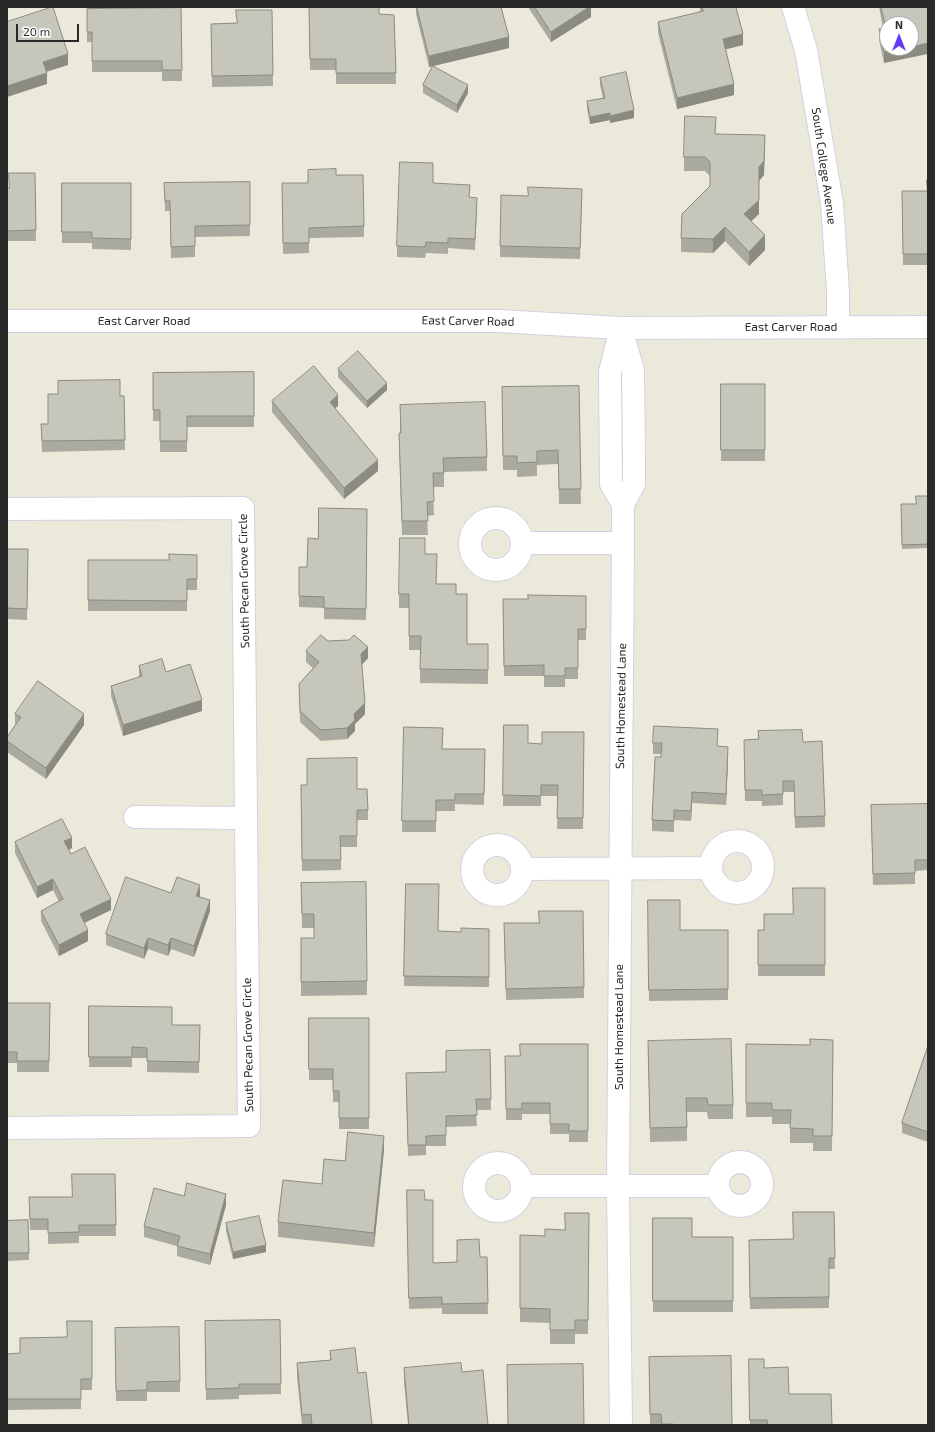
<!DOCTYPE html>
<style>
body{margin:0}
#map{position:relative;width:935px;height:1432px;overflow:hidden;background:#ebeada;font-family:"Exo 2",sans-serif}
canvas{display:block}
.frame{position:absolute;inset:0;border:8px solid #292929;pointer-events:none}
.north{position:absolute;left:879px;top:16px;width:40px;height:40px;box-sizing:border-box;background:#fff;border:1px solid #a9a9a9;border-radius:50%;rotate:0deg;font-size:11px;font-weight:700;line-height:16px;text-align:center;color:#292929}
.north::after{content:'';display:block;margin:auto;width:14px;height:18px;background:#623cf6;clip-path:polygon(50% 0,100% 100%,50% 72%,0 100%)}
.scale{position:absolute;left:16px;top:24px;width:63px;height:18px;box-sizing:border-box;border:2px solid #292929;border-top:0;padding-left:5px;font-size:12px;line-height:14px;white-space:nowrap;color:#292929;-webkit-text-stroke:3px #fff;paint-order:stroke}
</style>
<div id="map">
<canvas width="935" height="1432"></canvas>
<div class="frame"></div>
<div class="north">N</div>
<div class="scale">20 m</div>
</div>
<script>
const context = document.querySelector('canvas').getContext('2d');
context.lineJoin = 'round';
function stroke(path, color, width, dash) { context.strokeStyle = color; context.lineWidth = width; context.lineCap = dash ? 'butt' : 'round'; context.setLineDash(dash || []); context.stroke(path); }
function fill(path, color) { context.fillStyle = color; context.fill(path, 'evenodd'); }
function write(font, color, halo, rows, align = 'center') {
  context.font = font + ' "Exo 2",sans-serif'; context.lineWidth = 4; context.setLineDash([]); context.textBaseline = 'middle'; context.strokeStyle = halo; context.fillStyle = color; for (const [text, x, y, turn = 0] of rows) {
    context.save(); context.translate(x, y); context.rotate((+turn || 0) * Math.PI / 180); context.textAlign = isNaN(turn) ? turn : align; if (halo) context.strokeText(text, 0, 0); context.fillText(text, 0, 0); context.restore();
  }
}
const minor = new Path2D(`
 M793,7L806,50L832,203L838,291V327
 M621,328L610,372L611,484L623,504V543L618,1186L621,1425
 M621,329L633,370L634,458V484L623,504
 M7,509L243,508L249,1126L7,1128
 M470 544a26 26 0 1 1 52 0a26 26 0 1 1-52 0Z
 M522,543H623
 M135,817L246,818
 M711 867a26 26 0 1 1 52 0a26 26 0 1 1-52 0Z
 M472 870a25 25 0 1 1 50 0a25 25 0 1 1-50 0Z
 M523,869L710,868
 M718 1184a22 22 0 1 1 44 0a22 22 0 1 1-44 0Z
 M474 1187a24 24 0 1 1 48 0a24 24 0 1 1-48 0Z
 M522,1186H718`);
const tertiary = new Path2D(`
 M7,321H499L621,328L928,327`);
stroke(minor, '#d3d0e1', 24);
stroke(tertiary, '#d3d0e1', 24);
stroke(minor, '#fff', 22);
stroke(tertiary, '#fff', 22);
fill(new Path2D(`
 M416,7H501L509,48L433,66L468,93L457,113L423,93V85L433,66L429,67L416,14Z
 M528,7H591V17L551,42Z
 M700,7H736L743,45L726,49L734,95L677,109L658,33V22L700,12Z
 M879,7H928L884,63L879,40V29L883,28Z
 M181,8L182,81H162V72H92V42H87V9Z
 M309,8L379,14L394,15L396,84H336V70H310Z
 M272,10L273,86L212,87L211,24L236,23Z
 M600,78L634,118L610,123V120L590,124L587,109V101L603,98L600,85Z
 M716,134L765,149L764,175L759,181V214L751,221L765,250L749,266L725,241L713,253L681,252V238L710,186V176L705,171H684V157Z
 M35,173L36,241H7V188H9Z
 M336,175L364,226V237L309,238V253L283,254L282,183H308Z
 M928,180V265H903L902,191H927Z
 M250,182V236L195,237V257L171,258L170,211H165L164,183Z
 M62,183H131V250L92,249V243H62Z
 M433,183L470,198L477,209L475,250L448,248V254L426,253L425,258L397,257V246Z
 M582,200L580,259L500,257V246Z
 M338,369L387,390L367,408L338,377Z
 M254,372V427H187V452H160V421H153V373Z
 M721,384H765V461H721Z
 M579,386L581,504H559L558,464L537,465V476L517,477V470H503L502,387Z
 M58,394L124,396L125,450L42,452L41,424H48Z
 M272,401L338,406L335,408L378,471L344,499L272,412Z
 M400,405L487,457V471L444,472V487H433L434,515L427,516L428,535H402L399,447V433H400Z
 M928,496V548L902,549L901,504H916Z
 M367,509L366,620L324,619V608L299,607V567H307L318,539Z
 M7,549H28L27,620L7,619Z
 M197,555V590H187V611H88V560H169Z
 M436,584L456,594L467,644H488V684L420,683V650H409V608H399V594Z
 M586,596V640H578V679H565V687H544V676H504L503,599H528Z
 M328,641L368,658L362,665L365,714L355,724V731L347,739L321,741L300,722L299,695V684L313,668L306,662V651Z
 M139,666L202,711L123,736L111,696V686L139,677Z
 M15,714L84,725L46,779L7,752V737L15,725Z
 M504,725L528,743L542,744L584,732L583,829H557L558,796H541V806H503Z
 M404,727L442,749H485L484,805L455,804V811H436V832H402Z
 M758,731L803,742L825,816V827L795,828L794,792H783V805L762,806V801H745L744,740L758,739Z
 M653,743L718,746L728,758L726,805L692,803L691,821L674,820V832L652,831V820L661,754H653Z
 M301,785L357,789L368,810V820H357V847H341V870L302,871Z
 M928,804V870L915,871V884L873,885L871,816Z
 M15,842L72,848L69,850L71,854L111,910L84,923L88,941L59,956L41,921V911L59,902L53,890L37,898L15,853Z
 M301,883L367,981V995L301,996V952L314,938V928H302Z
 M406,884L439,931L461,932L489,929V987L404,986Z
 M825,888V976H758V930H764L793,914Z
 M171,893L200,897L210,911L194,957L171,949L168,956L148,949L144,959L106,945V934Z
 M648,900L680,930H728V1000L649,1001Z
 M583,911L584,998L506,1000L504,934L539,923Z
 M7,1003H50L49,1072H17V1063H7Z
 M89,1006L172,1025H200L199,1073L147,1072V1058H132V1067H89Z
 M309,1018H369V1129H339V1102H333V1080H309Z
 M833,1040L832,1151H813V1143H790V1124H772V1117H746V1044L810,1045Z
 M648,1041L733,1105V1119H708L707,1112H687V1141L650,1142Z
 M588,1044V1142H569V1134H550V1114H522V1120H506L505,1056H520Z
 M928,1046V1142L902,1133V1123Z
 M490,1050L491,1110H476L477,1126L446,1127V1146H426V1155L408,1156L406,1083L446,1072Z
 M384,1150L374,1247L278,1237V1222L322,1184Z
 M115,1174L116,1236H79V1243L48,1244V1230H30L29,1197H72Z
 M407,1190L425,1200L433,1263L457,1262L480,1257H487L488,1314H442V1308L409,1309Z
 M184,1196L226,1205L210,1265L177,1256V1246L144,1237V1226Z
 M834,1212L835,1269H829V1308L750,1309L749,1240L793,1239Z
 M589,1213L588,1334H575V1344H550V1323L520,1322V1235L545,1236L565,1230Z
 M653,1218L692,1237H733V1312H653Z
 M28,1220L29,1260L7,1261V1221Z
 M226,1223L266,1252L233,1259L226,1231Z
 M280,1320L281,1394L239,1395V1399L206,1400L205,1321Z
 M92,1321V1390H81V1409L7,1410V1354L20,1353L67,1337Z
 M115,1328L180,1381V1392H147V1401H116Z
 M330,1351L358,1373L372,1425H302L297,1377V1363L330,1360Z
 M649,1357L732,1425H650Z
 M749,1359L764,1368L789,1394L832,1425H750Z
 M404,1368L462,1372L488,1425H408L404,1382Z`), '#aaaaa0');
fill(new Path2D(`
 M589,7H591V17L551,42V32Z
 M743,34V45L723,50V39Z
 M509,37V48L429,67V56Z
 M928,43V54L884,63V52L905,48H911V47Z
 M68,54V65L43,73V62Z
 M47,73V84L7,97V86Z
 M734,84V95L677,109V98Z
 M468,85V93L457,113V105Z
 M634,110V118L610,123V116Z
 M610,113V120L590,124V117Z
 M765,135L764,175L759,181V167Z
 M759,200V214L744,228V214Z
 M725,227V241L713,253V239Z
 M765,235V250L749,266V252Z
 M387,383V390L367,408V401Z
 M338,395V406L330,412V402Z
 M378,460V471L344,499V488Z
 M368,647V658L361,665V654Z
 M202,700V711L123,736V725Z
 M365,703V714L355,724V731L347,739V728L354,714Z
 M84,714V725L46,779V768Z
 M728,747V758L726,805V794Z
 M692,792V803L691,821V811Z
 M72,838V848L64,852V841Z
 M53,879V890L37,898V887Z
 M200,885V896L196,906V896Z
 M111,899V910L80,925V914Z
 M210,900V911L194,957V946Z
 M88,930V941L59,956V945Z
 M148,938V949L144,959V948Z
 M171,938V949L168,956V945Z
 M384,1136V1150L374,1247V1233Z
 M226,1194V1205L210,1265V1254Z
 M266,1245V1252L233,1259V1252Z`), '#8b8b82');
const building = new Path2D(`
 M53,7L68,54L43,62L47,73L7,86V22Z
 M379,7V14L394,15L396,73H336V59H310L309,8Z
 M417,7H501L509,37L429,56Z
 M535,7H589L551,32Z
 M702,7H736L743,34L723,39L734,84L677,98L658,22L703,11Z
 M881,7H928V43L911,47V24H887V48H905L884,52L879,29L886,28Z
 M181,8L182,70H162V61H92V32H87V9Z
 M236,10H272L273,75L212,76L211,24L237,23Z
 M433,66L468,85L457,105L423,85Z
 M626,72L634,110L610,116V113L590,117L587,101L605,98L600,78Z
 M685,116L716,117L715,134L765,135L764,161L759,167V200L744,214L765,235L749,252L725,227L713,239L681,238L682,214L710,186V162L705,157H684Z
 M400,162L433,163V183L470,185L469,197L477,198L475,239L448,238V243L426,242L425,247L397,246Z
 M336,169V175H363L364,226L309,228V243H283L282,183H308V170Z
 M9,173H35L36,230L7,231V188H9Z
 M927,180H928V254H903L902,191H927Z
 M250,182V225L195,226V246L171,247L170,201H165L164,183Z
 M62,183H131V239L92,238V232H62Z
 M528,187L582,189L580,248L500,246L501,195L528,196Z
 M358,351L387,383L367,401L338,369Z
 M314,366L338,395L330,402L378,460L344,488L272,401Z
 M254,372V416H187V441H160V410H153V373Z
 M120,380V396H124L125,440L42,441L41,424H48V394H58V381Z
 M721,384H765V450H721Z
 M579,386L581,489H559L558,450L537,451V462L517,463V456H503L502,387Z
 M485,402L487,457L443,458L444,473H433L434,501L427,502L428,521H402L399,433H401L400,405Z
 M916,496H928V544L902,545L901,504H916Z
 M319,508L367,509L366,609L324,608V597L299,596V567H307L308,538L318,539Z
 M400,538H425V554H437L436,584H456V594H467V644H488V670L420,669L421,636H409V594H399Z
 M7,549H28L27,609L7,608Z
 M169,554L197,555V579H187V601L88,600V560H169Z
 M528,595L586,596V629H578V668H565V676H544V665L504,666L503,599H528Z
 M321,635L328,641L349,640L354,635L368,647L361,654L365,703L354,714L355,720L347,728L321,730L300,711L299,684L319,662L306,651Z
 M162,659L166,672L190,664L202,700L123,725L111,686L142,676L139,666Z
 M38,681L84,714L46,768L7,741V737L21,717L15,714Z
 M504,725H528V743L542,744V732H584L583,818H557L558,785H541V796L503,795Z
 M654,726L718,729L717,746L728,747L726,794L692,792L691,811L674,810V821L652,820L655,757H661L662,743H653Z
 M404,727L443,728L442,749H485L484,794H455V800H436V821H402Z
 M802,730L803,742L822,741L825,816L795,817L794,781H783V794L762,795V790H745L744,740L759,739L758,731Z
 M357,758V789H367L368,810H357V836H340L341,860H302L301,785H307V759Z
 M928,804V860H915V873L873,874L871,805Z
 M62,819L72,838L64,841L71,854L85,847L111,899L80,914L88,930L59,945L41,911L63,899L53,879L37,887L15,842Z
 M126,877L171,893L177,877L200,885L196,896L210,900L194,946L171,938L168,945L148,938L144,948L106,934Z
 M366,882L367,981L301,982V938H314V914H302L301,883Z
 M406,884H439L438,931L461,932V928L489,929V977L404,976Z
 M793,888H825V965H758V930H764V914H793Z
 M648,900H680V930H728V989L649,990Z
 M539,911H583L584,987L506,989L504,923H539Z
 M7,1003H50L49,1061H17V1052H7Z
 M89,1006L172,1007V1025H200L199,1062L147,1061V1048L132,1047V1057H89Z
 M309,1018H369V1118H339V1091H333V1069H309Z
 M731,1039L733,1105H708L707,1098H686L687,1127L650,1128L648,1041Z
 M810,1039L833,1040L832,1136H813V1129L790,1128L791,1110H772V1103H746V1044L810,1045Z
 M520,1044H588V1131H569V1124H550V1103H522V1109H506L505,1056H520Z
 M928,1046V1132L902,1123Z
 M490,1050L491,1099H476L477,1115L446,1116V1135L426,1136V1145H408L406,1073L446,1072V1051Z
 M348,1132L384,1136L374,1233L278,1222L283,1180L322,1184L324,1159L345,1161Z
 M72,1174H115L116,1225H79V1232L48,1233V1219H30L29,1197H72Z
 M187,1183L226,1194L210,1254L177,1246L180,1236L144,1226L154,1188L184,1196Z
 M407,1190H424L425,1200H433V1263L457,1262V1240L479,1239L480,1257H487L488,1303L442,1304V1297L409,1298Z
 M793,1212H834L835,1258H829V1297L750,1298L749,1240L793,1239Z
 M565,1213H589L588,1320H575V1330H550V1309L520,1308V1235L545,1236V1229L565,1230Z
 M259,1216L266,1245L233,1252L226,1223Z
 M653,1218H692V1237H733V1301H653Z
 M28,1220L29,1253H7V1221Z
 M280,1320L281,1384H239V1388L206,1389L205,1321Z
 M67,1321H92V1379H81V1399H7V1354L20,1353V1338L67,1337Z
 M179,1327L180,1381L147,1382V1390L116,1391L115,1328Z
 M355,1348L358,1373L366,1372L372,1425H312L311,1414L302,1415L297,1363L331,1360L330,1351Z
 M731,1356L732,1425H673V1424H662L661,1414H650L649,1357Z
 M749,1359H764V1368L788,1367L789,1394H831L832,1425H768L767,1420H750Z
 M461,1363L462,1372L483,1370L488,1425H409L404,1368Z
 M583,1364L584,1425H508L507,1365Z`);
fill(building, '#c6c6ba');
stroke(building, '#8b8b82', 1);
write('12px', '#292929', '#fff', [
 ["South College Avenue",824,166,82],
 ["East Carver Road",144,321],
 ["East Carver Road",468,321,1],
 ["East Carver Road",791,327],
 ["South Pecan Grove Circle",244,581,-91],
 ["South Homestead Lane",621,706,-89],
 ["South Homestead Lane",619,1027,-90],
 ["South Pecan Grove Circle",248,1045,-91]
]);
</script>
